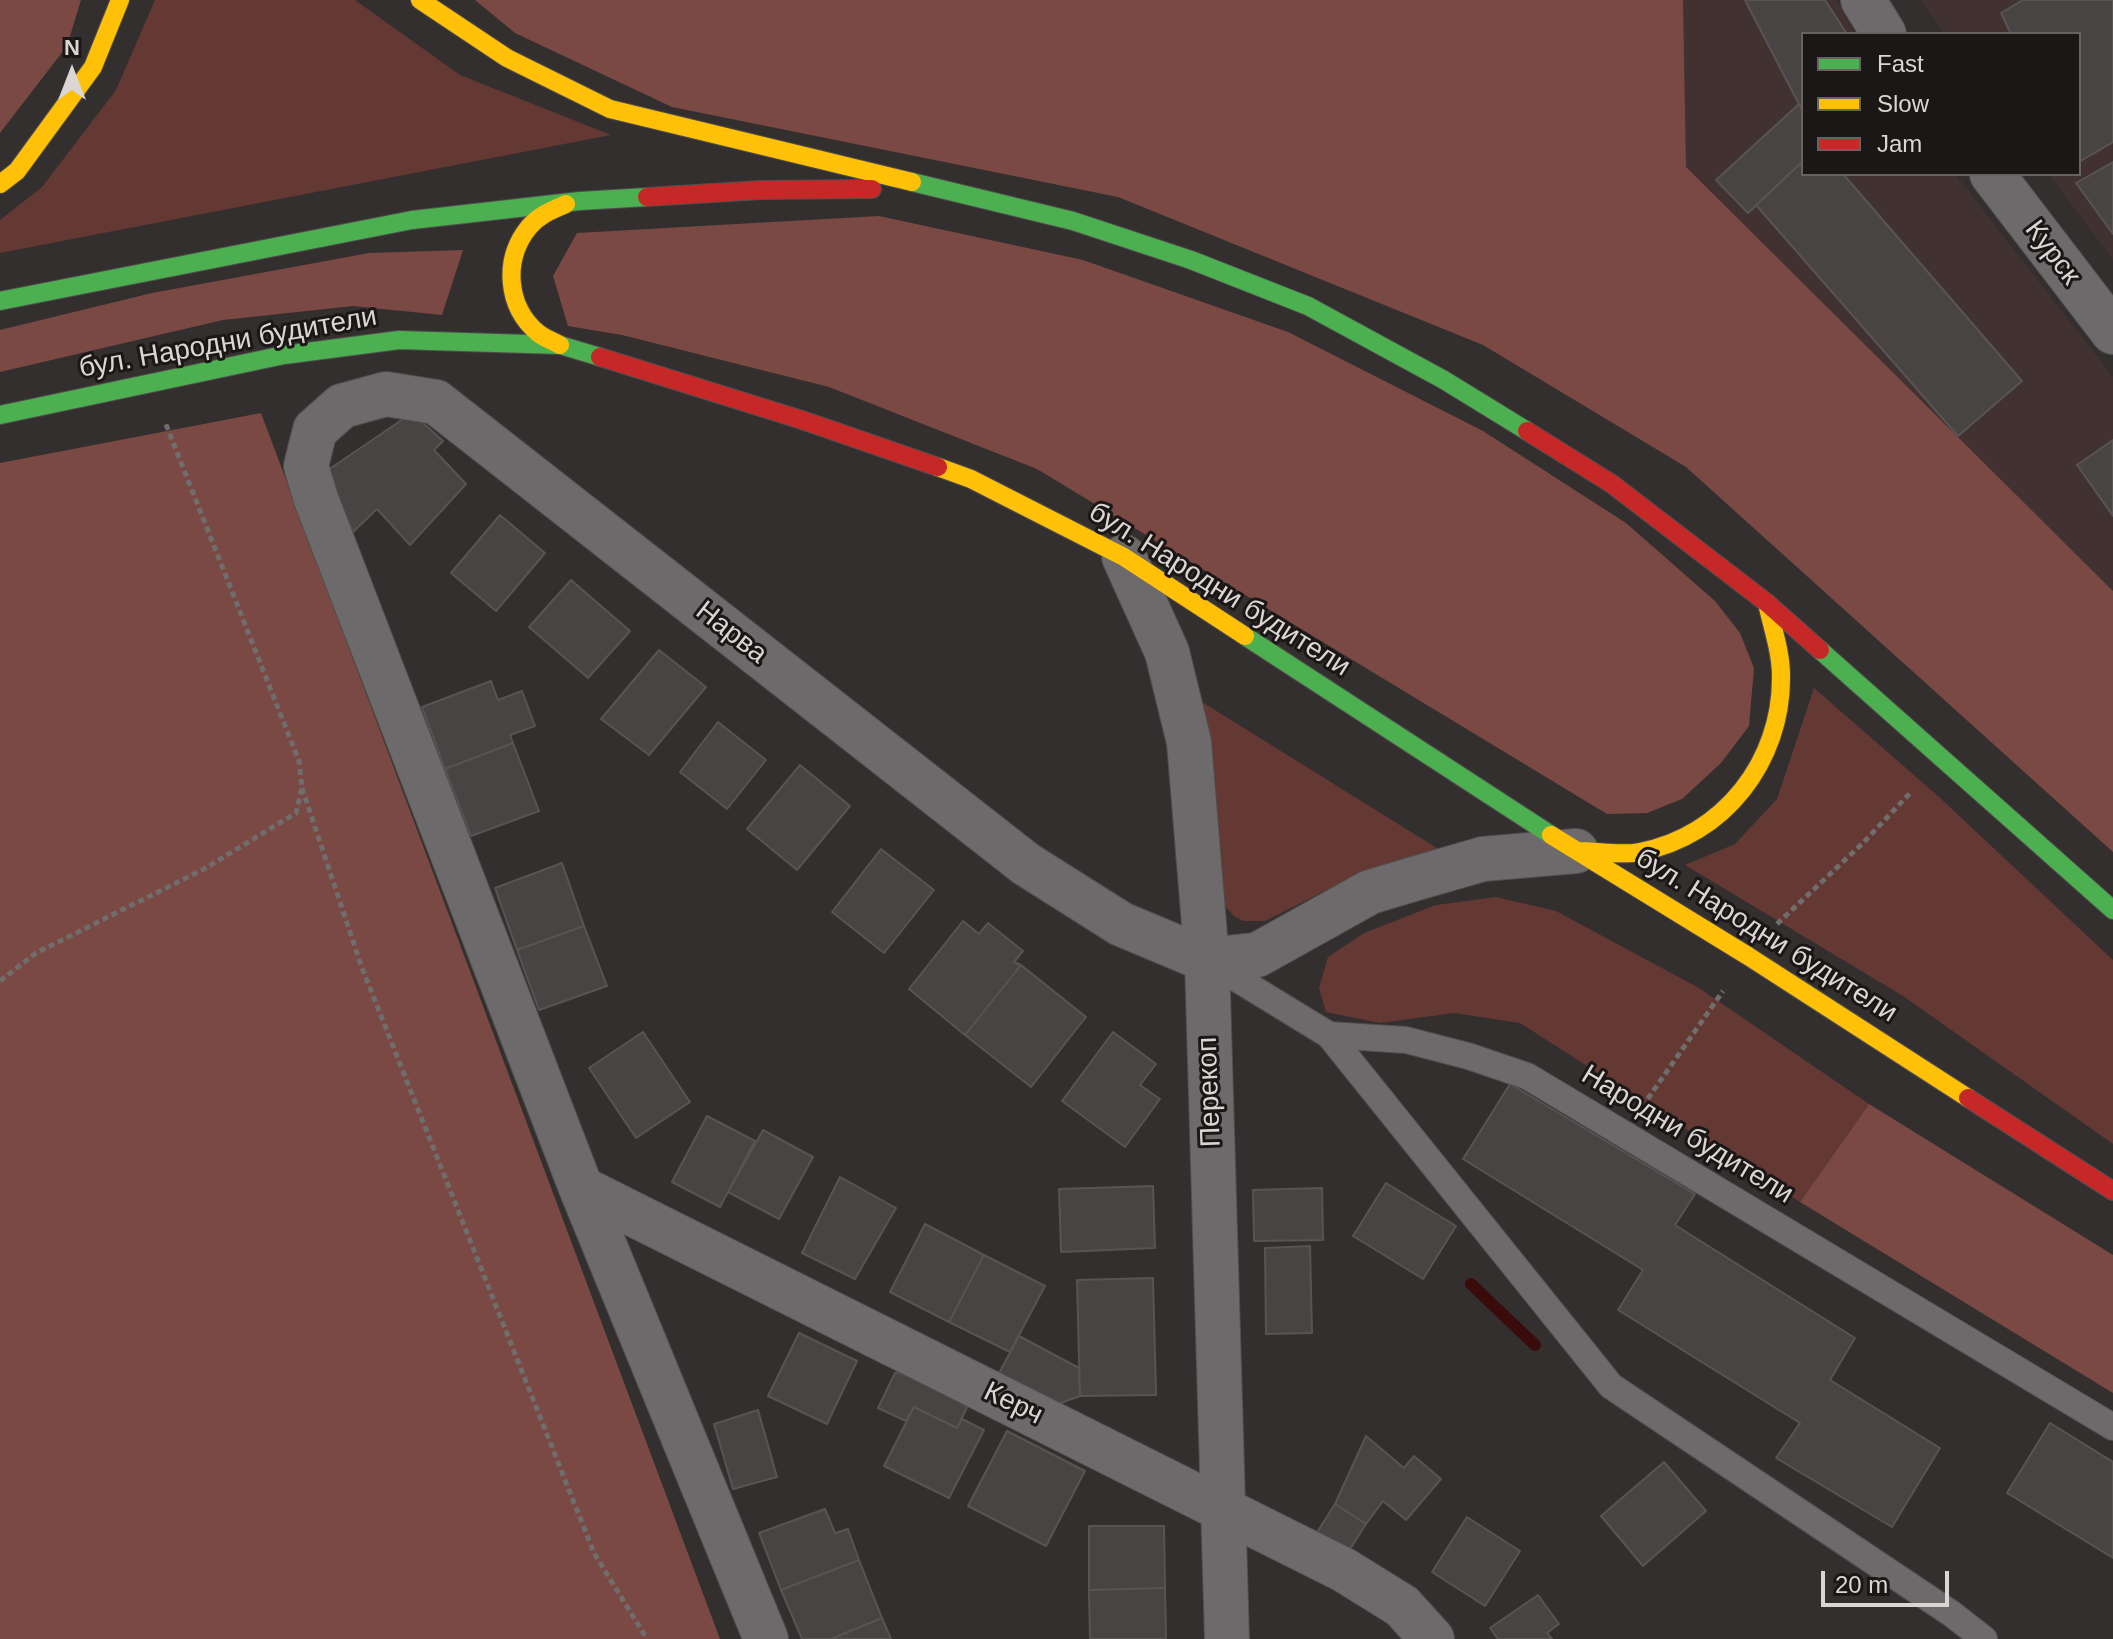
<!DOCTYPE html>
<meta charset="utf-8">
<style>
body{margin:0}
#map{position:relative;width:2113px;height:1639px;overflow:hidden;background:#342f2f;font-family:Helvetica,sans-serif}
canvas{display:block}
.legend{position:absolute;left:1801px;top:32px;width:280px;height:144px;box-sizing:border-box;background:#1b1716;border:2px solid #686362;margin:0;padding:10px 14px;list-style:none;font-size:24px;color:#dbd5d4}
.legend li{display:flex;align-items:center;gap:16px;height:40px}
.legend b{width:40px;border:2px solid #686362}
.north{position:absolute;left:32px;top:32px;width:80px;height:80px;-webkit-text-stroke:6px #1b1716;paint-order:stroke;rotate:0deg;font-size:22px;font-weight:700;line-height:32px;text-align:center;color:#dbd5d4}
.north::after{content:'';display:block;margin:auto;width:28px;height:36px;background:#dbd5d4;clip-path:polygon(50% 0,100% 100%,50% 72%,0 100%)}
.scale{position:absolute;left:1821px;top:1571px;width:128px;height:36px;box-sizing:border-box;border:4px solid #dbd5d4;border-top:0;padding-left:10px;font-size:24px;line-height:28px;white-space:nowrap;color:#dbd5d4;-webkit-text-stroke:6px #1b1716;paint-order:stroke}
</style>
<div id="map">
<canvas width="2113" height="1639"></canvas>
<ul class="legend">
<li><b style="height:10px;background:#4caf50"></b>Fast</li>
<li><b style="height:10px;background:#ffc107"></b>Slow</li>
<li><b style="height:10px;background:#c62828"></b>Jam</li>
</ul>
<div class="north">N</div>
<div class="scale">20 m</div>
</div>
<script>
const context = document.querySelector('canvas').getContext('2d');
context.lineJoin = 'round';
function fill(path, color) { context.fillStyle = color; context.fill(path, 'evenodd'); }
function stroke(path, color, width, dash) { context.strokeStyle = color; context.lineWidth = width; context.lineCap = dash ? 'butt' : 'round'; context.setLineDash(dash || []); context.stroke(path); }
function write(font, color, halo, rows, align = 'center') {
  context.font = font + ' Helvetica,sans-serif'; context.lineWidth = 6; context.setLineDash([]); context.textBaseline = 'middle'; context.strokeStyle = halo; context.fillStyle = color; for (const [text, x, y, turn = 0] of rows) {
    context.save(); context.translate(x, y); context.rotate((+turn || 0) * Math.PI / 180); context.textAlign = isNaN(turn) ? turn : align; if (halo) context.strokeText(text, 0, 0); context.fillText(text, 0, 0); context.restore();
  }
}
fill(new Path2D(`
 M1683,0H1837L1855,34H1803V174H1955L2113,377V591L1686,167Z
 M1920,0H2113V260L2049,174H2079V34H1945Z`), '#413231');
fill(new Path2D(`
 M155,0H355L460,75L611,135L0,253V220L42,187L116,90Z
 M1814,688L1938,796L2113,960V1144L1903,996L1685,865L1735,844L1777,799Z
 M1202,702L1440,850L1361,873L1265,921H1244L1235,917L1219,900Z
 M1496,897L1556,911L1699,988L1869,1104L1800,1202L1520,1023L1454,1013L1380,1023L1326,1012L1319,988L1328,957L1364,933L1436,905Z`), '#643833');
fill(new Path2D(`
 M0,0H81L67,46L0,133Z
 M475,0H1683L1686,167L2113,591V852L1686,467L1483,345L1118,197L672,107L515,33Z
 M879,216L1083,260L1288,332L1483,431L1626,523L1715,601L1740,633L1754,668L1749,726L1721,763L1682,799L1647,813L1607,814L1037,469L829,387L622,335L568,326L553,276L577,233Z
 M463,250L442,315L353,306L223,320L0,372V330L152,293L369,253Z
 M261,413L720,1639H0V463Z
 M1869,1104L2113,1255V1393L1800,1202Z`), '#7a4943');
stroke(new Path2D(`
 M1471,1284L1535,1345`), '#390b0b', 12);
const building = new Path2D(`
 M1745,0H1825L1847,34H1803V112Z
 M2023,0H2113V142L2079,162V34H2011L2001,13Z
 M1799,104L1803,112V161L1748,213L1716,180Z
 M1803,161V174H1843L2022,381L1958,436L1756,205Z
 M2113,162V234L2076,183Z
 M412,413L443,441L434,450L466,484L410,545L377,509L353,532L325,472Z
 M2113,440V516L2077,465Z
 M500,515L545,553L496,611L451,573Z
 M571,580L630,631L588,678L529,627Z
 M659,650L706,687L649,755L601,719Z
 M491,681L498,700L522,691L535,726L510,735L513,743L445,769L422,707Z
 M718,722L766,760L727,809L680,772Z
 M513,743L539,811L471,836L445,769Z
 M800,765L850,806L797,870L747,829Z
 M881,849L934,890L884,953L832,912Z
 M562,863L584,926L517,950L495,888Z
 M963,921L979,934L988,923L1023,951L1014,962L1021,965L965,1035L909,989Z
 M584,926L607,986L539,1010L517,950Z
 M1021,965L1086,1017L1031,1087L965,1035Z
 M643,1032L690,1102L636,1138L589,1068Z
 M1113,1032L1156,1064L1140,1085L1160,1099L1125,1147L1062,1101Z
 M1510,1084L1695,1194L1675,1225L1855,1338L1830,1380L1940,1448L1892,1527L1776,1458L1800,1423L1618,1310L1643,1270L1463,1159Z
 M707,1116L755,1141L720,1207L672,1182Z
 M763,1130L813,1157L779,1219L728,1192Z
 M840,1177L896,1208L855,1279L802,1253Z
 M1386,1183L1456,1226L1423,1279L1353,1236Z
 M1153,1186L1155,1248L1061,1252L1059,1189Z
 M1322,1188L1323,1240L1254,1241L1253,1190Z
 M925,1224L984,1255L949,1322L890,1292Z
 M1310,1246L1312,1333L1266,1334L1265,1248Z
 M984,1255L1045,1286L1010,1352L949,1322Z
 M1153,1278L1156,1395L1080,1396L1077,1280Z
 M799,1333L857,1361L827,1424L768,1396Z
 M1019,1336L1079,1368L1080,1396L1055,1405L998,1375Z
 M912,1371L971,1399L957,1428L914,1407L906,1421L878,1408L895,1373Z
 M914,1407L957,1428L962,1419L984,1430L949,1498L884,1466Z
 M758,1410L777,1477L733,1489L714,1424Z
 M2050,1423L2113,1462V1558L2007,1493Z
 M1007,1431L1085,1471L1046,1546L968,1506Z
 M1366,1436L1404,1468L1414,1456L1441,1479L1406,1520L1383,1501L1366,1524L1335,1504Z
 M1664,1462L1706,1511L1643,1566L1601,1516Z
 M1335,1504L1366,1524L1345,1557L1314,1537Z
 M825,1509L835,1533L848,1529L859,1560L781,1590L759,1533Z
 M1467,1517L1520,1551L1485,1606L1432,1572Z
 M1089,1526H1164L1165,1588L1089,1590Z
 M859,1560L882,1618L831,1639H802L781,1590Z
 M1165,1588L1166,1639H1090L1089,1590Z
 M1538,1595L1559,1624L1547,1633L1552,1639H1498L1490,1628Z
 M882,1618L891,1639H831Z`);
fill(building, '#494444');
stroke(building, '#595454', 2);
const lane = new Path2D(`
 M1208,961L1329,1035L1406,1040L1468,1056L1527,1076L2113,1427
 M1329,1035L1611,1386L1952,1614L1984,1639`);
const street = new Path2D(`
 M1863,0L1884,34
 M1992,174L2113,332
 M1124,557L1167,652L1189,742L1207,960L1227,1639
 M581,1188L1344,1570L1402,1606L1432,1639
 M766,1639L581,1188L316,499L306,466L315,430L342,406L386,394L436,402L1026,864L1121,924L1207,960L1257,955L1370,892L1417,878L1483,859L1576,851`);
const fast = new Path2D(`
 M912,182L1073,221L1191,260L1308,306L1444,380L1527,431
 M0,301L412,220L580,201L647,197
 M0,415L284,355L399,340L560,345L600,357
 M1245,636L1551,835
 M1820,650L2113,910`);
const slow = new Path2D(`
 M420,0L507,58L610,109L912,182
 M0,184L17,171L93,67L120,0
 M560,345C553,341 544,338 538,333C506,306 503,259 529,227C539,215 552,210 566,204
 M938,467L971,479L1124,557L1245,636
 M1551,835L1748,956L1968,1098
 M1578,851C1598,851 1620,856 1640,852C1724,836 1782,761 1781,676C1781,651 1772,627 1767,603`);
const jam = new Path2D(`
 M647,197L761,190L872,189
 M600,357L802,420L938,467
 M1527,431L1612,484L1767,603L1820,650
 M1968,1098L2113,1191`);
stroke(lane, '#514e4e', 28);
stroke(street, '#514e4e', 46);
stroke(fast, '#514e4e', 20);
stroke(slow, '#514e4e', 20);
stroke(jam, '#514e4e', 20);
stroke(new Path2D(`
 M302,788L362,968L594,1553L647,1639
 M1777,924L1864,842L1912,791
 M0,981L36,953L204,869L296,813L302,788L299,761L165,422
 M1642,1107L1723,991`), '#706d6d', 5, [6, 4]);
stroke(lane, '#6c6a6a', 26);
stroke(street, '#6c6a6a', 44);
stroke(fast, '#4caf50', 18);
stroke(slow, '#ffc107', 18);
stroke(jam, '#c62828', 18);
write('28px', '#dbd5d4', '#1b1716', [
 ["Курск",2052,253,53],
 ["бул. Народни будители",228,343,-10],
 ["бул. Народни будители",1219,590,32],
 ["Нарва",731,633,38],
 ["бул. Народни будители",1766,936,32],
 ["Перекоп",1210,1092,-92],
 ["Народни будители",1687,1135,31],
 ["Керч",1013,1404,26]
]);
</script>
